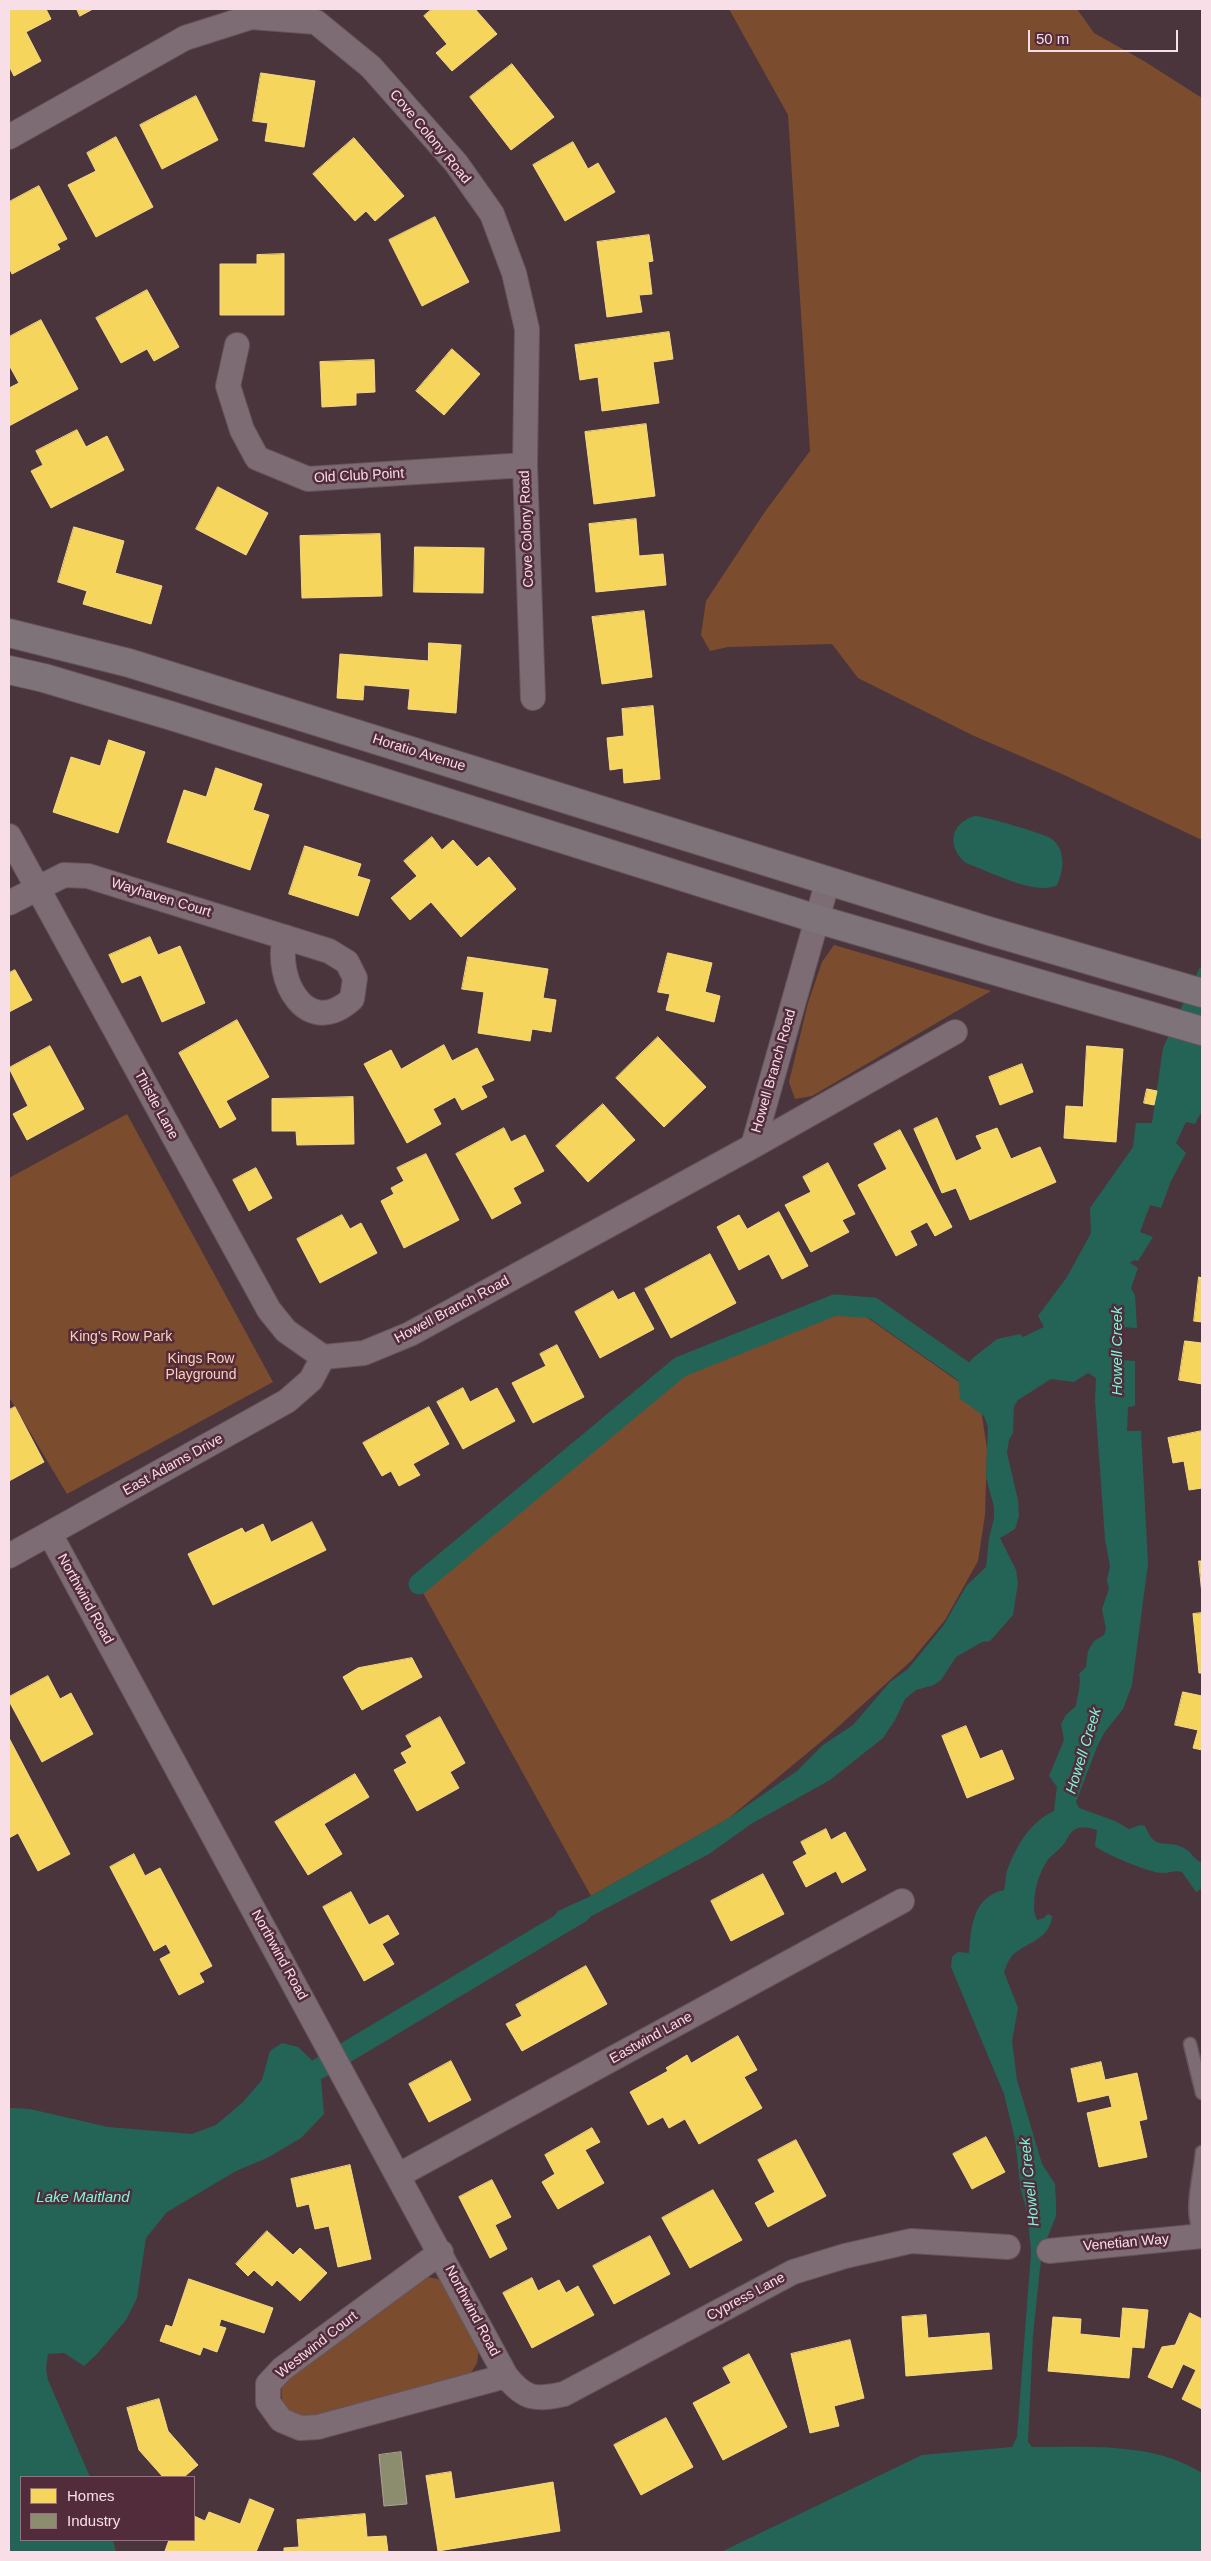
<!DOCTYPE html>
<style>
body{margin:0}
#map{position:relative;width:1211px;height:2561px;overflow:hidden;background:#4a353d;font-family:Helvetica,sans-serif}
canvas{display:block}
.frame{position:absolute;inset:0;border:10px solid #f8dee7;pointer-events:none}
.legend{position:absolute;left:20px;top:2476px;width:175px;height:65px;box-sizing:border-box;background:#532c3c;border:1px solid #957380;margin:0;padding:6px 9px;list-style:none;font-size:15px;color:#f8dee7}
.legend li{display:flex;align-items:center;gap:10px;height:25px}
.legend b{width:25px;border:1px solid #957380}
.scale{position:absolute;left:1028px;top:30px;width:150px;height:22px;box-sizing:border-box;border:2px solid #f8dee7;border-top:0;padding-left:6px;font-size:15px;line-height:18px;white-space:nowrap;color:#f8dee7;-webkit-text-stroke:4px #532c3c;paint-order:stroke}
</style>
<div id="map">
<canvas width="1211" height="2561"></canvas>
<div class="frame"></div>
<ul class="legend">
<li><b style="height:14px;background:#f6d55c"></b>Homes</li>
<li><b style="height:14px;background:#8c8c6e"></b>Industry</li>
</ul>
<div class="scale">50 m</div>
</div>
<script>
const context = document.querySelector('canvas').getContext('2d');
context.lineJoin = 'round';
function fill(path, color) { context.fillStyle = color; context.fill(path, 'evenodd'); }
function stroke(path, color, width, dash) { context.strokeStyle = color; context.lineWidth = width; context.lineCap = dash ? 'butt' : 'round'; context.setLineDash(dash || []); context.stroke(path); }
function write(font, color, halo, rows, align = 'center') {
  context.font = font + ' Helvetica,sans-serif'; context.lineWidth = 5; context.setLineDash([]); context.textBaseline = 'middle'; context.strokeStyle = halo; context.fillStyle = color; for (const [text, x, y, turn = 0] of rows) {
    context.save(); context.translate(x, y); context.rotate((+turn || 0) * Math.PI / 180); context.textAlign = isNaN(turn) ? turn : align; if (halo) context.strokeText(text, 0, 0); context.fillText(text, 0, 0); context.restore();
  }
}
fill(new Path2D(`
 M729,9H1077L1094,33L1144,61L1202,98V840L1062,774L972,735L858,678L832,644L728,647L710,651L701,635L706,601L764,513L810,451L788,115Z
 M834,945L991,991L812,1096L795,1099L789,1082L808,1003L822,962Z
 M127,1114L273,1382L67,1494L9,1397V1178Z
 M845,1302L979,1396L987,1449L985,1515L978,1561L945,1620L911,1661L829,1735L729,1818L591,1896L417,1582L679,1368Z
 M427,2277L438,2279L446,2286L479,2349L477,2363L469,2376L313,2418C289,2417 277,2405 283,2381L418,2281Z`), '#7b4c2d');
fill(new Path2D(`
 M975,816C983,816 1046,834 1052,839C1066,850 1064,871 1057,885C1038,897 986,870 966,863C947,848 949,823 975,816Z
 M1202,966V1111L1195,1124L1186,1122L1176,1143L1186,1153L1171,1181L1161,1208L1150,1205L1140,1232L1153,1237L1138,1261L1134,1260L1130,1263L1138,1268L1131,1288L1135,1295L1137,1328L1122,1327L1120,1360L1135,1361V1406L1128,1407L1127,1431H1141L1148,1564L1132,1685L1123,1709L1104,1733L1097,1747L1076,1802L1079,1808L1115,1821L1129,1829L1140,1825L1145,1826C1156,1853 1165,1838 1184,1848C1191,1851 1194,1860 1202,1863V1888L1196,1892L1182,1872C1174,1870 1170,1873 1163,1873C1152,1874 1102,1853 1095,1846L1097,1830C1091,1828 1084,1826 1078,1828C1070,1830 1068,1839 1063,1845C1058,1851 1050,1856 1047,1861C1037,1876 1030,1904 1037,1920L1044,1918L1048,1914L1052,1916C1050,1941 1024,1942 1011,1957C1008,1961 1006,1967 1004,1972L1018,2008L1012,2041L1017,2080L1042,2164L1055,2184L1056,2205V2216L1044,2246L1040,2268L1033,2335L1028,2442L1032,2447C1088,2447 1154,2442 1202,2473V2552H721L922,2455L1012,2447L1017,2437L1031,2253L1028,2215L1021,2191L1015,2139L1004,2094L951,1967L952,1957L958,1952L969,1953C971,1926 973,1897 1004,1890C1006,1883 1005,1877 1007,1871C1016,1846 1030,1822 1054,1811L1057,1787L1049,1776L1064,1740L1061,1724L1066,1715L1076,1706C1077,1696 1082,1683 1079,1674L1086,1667L1088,1651L1094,1641L1104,1635L1106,1629L1102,1609L1109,1589L1107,1580L1110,1566L1105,1539L1095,1400L1096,1378L1088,1373L1074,1382L1051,1379L1018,1400L1014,1406L1013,1433L1009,1440L1007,1453L1018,1500L1019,1516L1015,1529L1000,1538L1016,1570L1018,1583L1013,1615L990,1641L982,1642L956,1657L941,1680L934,1685L916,1690L905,1699L895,1720L883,1738L830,1780L751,1824L709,1854L565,1930L554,1923L552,1919L558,1911L591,1896L729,1818L797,1771L823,1745L853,1725L890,1682L908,1669L943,1626L967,1585L986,1567L989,1538L994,1518V1507L986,1477L988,1427L984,1416L960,1399L958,1375L973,1358L997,1339L1020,1334L1023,1337L1044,1327L1038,1316L1067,1277L1091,1233L1090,1208L1133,1147L1136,1123H1152L1163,1048L1199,969Z
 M282,2043L298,2047L320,2068L324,2114L301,2138L267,2158L236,2171L167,2212L146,2238L137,2298L126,2320L96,2355L84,2366L64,2353L48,2354L46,2369L48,2380L90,2477H21V2540H113L116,2552H9V2108L30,2109L108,2127L192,2134L216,2125L242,2103L262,2080L270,2051Z`), '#246456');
const homes = new Path2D(`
 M9,9H46L51,19L26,32L41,61L14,76L9,66Z
 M77,9H93L80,16Z
 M432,9H475L497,34L452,71L436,53L447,44L424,16Z
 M512,64L554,117L511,150L470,97Z
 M261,73L315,81L304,147L265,141L268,123L253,121Z
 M196,96L218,140L162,169L140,125Z
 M116,137L153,207L96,237L68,185L96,171L87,153Z
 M354,138L404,196L375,221L366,211L355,221L313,174Z
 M573,142L588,169L598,163L615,192L565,221L533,165Z
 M39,186L67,239L57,244L60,249L12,274L9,267V202Z
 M435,217L469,282L422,306L389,240Z
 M649,235L653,261L648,262L652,294L639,295L642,312L607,317L597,242Z
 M284,254V315H220V264H257V255Z
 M147,290L179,347L154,361L147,349L121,363L96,318Z
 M41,320L78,389L9,426V388L19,383L9,365V337Z
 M669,332L673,359L653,362L659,403L602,411L598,377L580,380L575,345Z
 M452,349L480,374L444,415L416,391Z
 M374,360L375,392L356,393V405L322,407L320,362Z
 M646,424L655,496L594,504L585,432Z
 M77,430L86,447L107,436L124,470L51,508L31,471L43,465L36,451Z
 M218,487L268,513L246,555L196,529Z
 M636,519L639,556L663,554L666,585L596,592L589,524Z
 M74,527L124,541L115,573L162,586L151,624L83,604L87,591L58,582Z
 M380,534L382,596L302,598L300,536Z
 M415,547L484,548L483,593L414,592Z
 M644,611L652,677L602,684L592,617Z
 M429,643L461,645L456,713L408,709L410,689L364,685L363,700L337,698L340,654L428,661Z
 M653,706L660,779L624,783L623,768L610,770L607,738L624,736L622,709Z
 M109,740L145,752L118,833L53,812L71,757L100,766Z
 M216,768L262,784L253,810L269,815L250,870L167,842L184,790L206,797Z
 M432,837L442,850L453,840L477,867L489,857L516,889L461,937L431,902L410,920L391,898L417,876L404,861Z
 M305,846L361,864L357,876L370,880L358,916L289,894Z
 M150,937L158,955L180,946L205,1003L162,1022L141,975L122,983L109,955Z
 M668,953L712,963L705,992L720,996L714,1022L666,1010L670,994L658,992Z
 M468,957L548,969L543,998L556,1000L551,1032L532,1029L530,1041L478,1033L484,992L462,989Z
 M15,970L32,1000L9,1012V973Z
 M237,1020L269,1077L226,1101L236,1119L220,1128L179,1053Z
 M658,1037L706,1087L664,1127L616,1078Z
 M444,1045L452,1061L477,1048L494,1080L481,1086L487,1097L462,1110L455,1097L433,1109L441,1124L407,1143L364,1064L391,1050L401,1069Z
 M50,1046L84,1109L27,1140L13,1114L28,1106L9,1068Z
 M1087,1046L1123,1049L1116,1142L1064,1138L1066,1106L1083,1107Z
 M1022,1064L1033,1092L1000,1105L989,1077Z
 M1147,1089L1157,1091L1154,1105L1144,1103Z
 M353,1097L354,1144L297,1145L296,1131H272V1099Z
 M603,1104L635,1140L588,1182L556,1146Z
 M937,1118L956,1161L982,1149L976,1136L997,1128L1011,1159L1040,1147L1056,1182L970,1220L956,1188L942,1193L914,1129Z
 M504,1128L511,1142L525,1135L544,1171L513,1188L521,1203L492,1219L456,1154Z
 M900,1130L952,1227L935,1236L927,1222L910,1231L917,1245L896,1256L858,1185L887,1169L874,1144Z
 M426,1154L459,1220L404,1248L381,1201L394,1194L391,1188L404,1181L397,1168Z
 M828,1163L855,1214L842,1220L849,1232L811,1252L785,1205L811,1192L803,1177Z
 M256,1168L272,1198L249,1211L233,1180Z
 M779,1212L808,1266L782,1279L769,1254L739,1270L717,1227L739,1215L747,1229Z
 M342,1215L350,1229L361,1223L377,1253L320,1283L297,1239Z
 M710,1254L736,1303L671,1338L645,1289Z
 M1199,1277L1202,1278V1322L1194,1321Z
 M613,1291L618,1300L634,1292L654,1329L600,1358L575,1312Z
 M1185,1341L1202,1343V1384L1179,1380Z
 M557,1345L584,1397L533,1423L512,1383L546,1366L540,1354Z
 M463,1388L470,1402L497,1388L515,1421L463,1449L437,1402Z
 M15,1407L44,1462L9,1481V1410Z
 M429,1407L449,1444L413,1464L420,1475L399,1486L391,1471L382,1476L363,1443Z
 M1202,1431V1488L1189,1490L1184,1461L1173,1463L1168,1438Z
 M312,1522L326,1550L213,1605L188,1554L242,1528L245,1533L263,1524L271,1542Z
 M1199,1561H1202V1594Z
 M1202,1613V1673H1199L1193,1614Z
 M412,1658L422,1677L362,1710L343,1677L358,1668Z
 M48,1676L60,1699L71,1693L93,1734L42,1762L9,1701V1697Z
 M1183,1692L1202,1696V1750L1193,1748L1198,1730L1175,1725Z
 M440,1717L465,1763L450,1772L459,1788L417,1811L394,1770L407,1763L401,1753L412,1747L406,1736Z
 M966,1726L980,1759L1002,1750L1014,1779L967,1798L942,1736Z
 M9,1738L70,1854L38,1871L18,1833L9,1838Z
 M355,1774L369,1797L324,1824L342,1854L308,1875L275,1822Z
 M826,1829L831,1840L845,1832L866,1870L842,1883L836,1871L806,1887L793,1862L807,1854L801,1842Z
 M134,1854L145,1876L160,1868L212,1966L199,1973L204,1982L179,1995L160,1959L171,1953L166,1944L154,1951L110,1867Z
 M763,1874L784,1914L731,1941L711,1901Z
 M351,1892L369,1925L388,1915L399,1934L382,1944L394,1964L364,1981L323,1907Z
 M586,1966L607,2004L522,2051L506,2024L522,2016L516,2005Z
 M738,2036L757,2070L744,2077L762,2108L699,2144L685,2119L669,2128L663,2117L648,2125L630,2092L668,2071L666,2068L687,2055L691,2063Z
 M451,2061L471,2100L429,2122L409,2084Z
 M1101,2062L1105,2080L1137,2073L1147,2119L1139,2121L1147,2157L1099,2167L1087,2113L1112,2107L1109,2095L1078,2102L1071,2069Z
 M592,2128L600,2142L585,2150L604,2183L558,2209L542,2182L555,2174L545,2155Z
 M986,2137L1005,2172L972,2189L953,2154Z
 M796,2140L826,2196L768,2227L755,2203L775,2192L758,2160Z
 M350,2165L371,2259L338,2267L329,2226L315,2229L309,2204L297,2207L291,2179Z
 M492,2180L511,2217L495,2225L507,2249L490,2258L459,2197Z
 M713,2190L742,2240L690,2268L662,2218Z
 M267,2231L293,2255L300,2248L327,2273L300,2301L277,2280L272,2286L254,2270L248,2276L236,2264Z
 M650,2236L670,2274L614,2304L593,2266Z
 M532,2278L538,2291L559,2280L566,2293L578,2286L594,2315L532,2348L503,2293Z
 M189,2279L273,2308L264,2333L221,2319L219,2326L226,2328L217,2352L203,2347L200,2355L160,2341L166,2325L172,2327Z
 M1123,2308L1148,2310L1144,2348L1132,2347L1129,2378L1048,2371L1053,2317L1081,2319L1080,2334L1120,2338Z
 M1190,2313L1202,2319V2409L1182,2399L1196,2370L1183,2364L1172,2388L1148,2377L1162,2347L1175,2345Z
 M926,2315L928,2338L989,2333L992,2369L906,2376L902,2317Z
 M850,2340L864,2398L834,2406L839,2426L810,2433L791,2354Z
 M749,2354L787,2427L723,2460L693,2403L731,2383L723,2368Z
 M159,2399L168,2431L198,2465L184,2477H163L139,2450L127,2408Z
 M666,2418L693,2467L641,2495L614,2445Z
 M451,2472L455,2499L553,2482L560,2531L438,2551L426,2476Z
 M250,2499L274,2509L256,2552L165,2551L169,2540H194V2516L205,2521L209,2512L240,2524Z
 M365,2514L367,2537L386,2536L388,2552H284V2548L299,2547L297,2520Z`);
fill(homes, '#f6d55c');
stroke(homes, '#f7d886', 1);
const industry = new Path2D(`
 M401,2452L407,2504L384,2506L379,2455Z`);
fill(industry, '#8c8c6e');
stroke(industry, '#aca592', 1);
stroke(new Path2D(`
 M419,1584L680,1367L835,1305L873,1308L986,1387
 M320,2068L581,1912`), '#246456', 21);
const service = new Path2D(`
 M1190,2044L1202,2093
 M1202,2152C1200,2178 1188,2213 1202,2236`);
const minor = new Path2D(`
 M9,137L185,38L251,17L316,22L371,67L456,163L492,214L514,273L527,329L525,465L533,698
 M237,345L228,386L242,430L257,458L308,479L525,465
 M9,836L269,1310L286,1331L323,1357
 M9,903L64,875L88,876L329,951L347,962L355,978L352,999C307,1040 274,980 285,937
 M753,1146L828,880
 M323,1357L364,1353L410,1334L753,1146L955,1032
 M50,1534L506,2376C525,2400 536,2400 564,2394L793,2272L845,2256L911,2241L1008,2247
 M9,1556L287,1401L311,1380L323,1357
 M399,2175L902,1901
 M1049,2251L1202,2236
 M441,2252L282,2369L268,2384V2402L281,2420L300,2428L318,2427L506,2376`);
const secondary = new Path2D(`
 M9,633L129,663L989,931L1202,993
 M9,670L44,678L172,716L817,919L1202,1031`);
stroke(service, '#67545b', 15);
stroke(minor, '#67545b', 26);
stroke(secondary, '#67545b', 30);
stroke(service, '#7d6c73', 12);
stroke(minor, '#7d6c73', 24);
stroke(secondary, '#7f737a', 28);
write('14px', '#f8dee7', '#532c3c', [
 ["Cove Colony Road",430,137,50],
 ["Old Club Point",359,476,-3],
 ["Cove Colony Road",527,529,-92],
 ["Horatio Avenue",419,753,17],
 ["Wayhaven Court",161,898,17],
 ["Howell Branch Road",774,1071,-74],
 ["Thistle Lane",156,1105,61],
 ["Howell Branch Road",452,1310,-28],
 ["East Adams Drive",173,1465,-29],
 ["Northwind Road",85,1599,61],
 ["Northwind Road",279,1955,61],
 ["Eastwind Lane",651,2038,-29],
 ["Venetian Way",1126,2243,-5],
 ["Cypress Lane",746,2297,-28],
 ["Northwind Road",472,2311,62],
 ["Westwind Court",317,2345,-38]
]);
write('14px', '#fed1b5', '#532c3c', [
 ["King's Row Park",121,1337],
 ["Kings Row",201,1359],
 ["Playground",201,1375]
]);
write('italic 15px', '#78fbdb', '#532c3c', [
 ["Howell Creek",1118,1351,-90],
 ["Howell Creek",1084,1751,-73],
 ["Howell Creek",1030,2182,-96],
 ["Lake Maitland",83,2198]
]);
</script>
